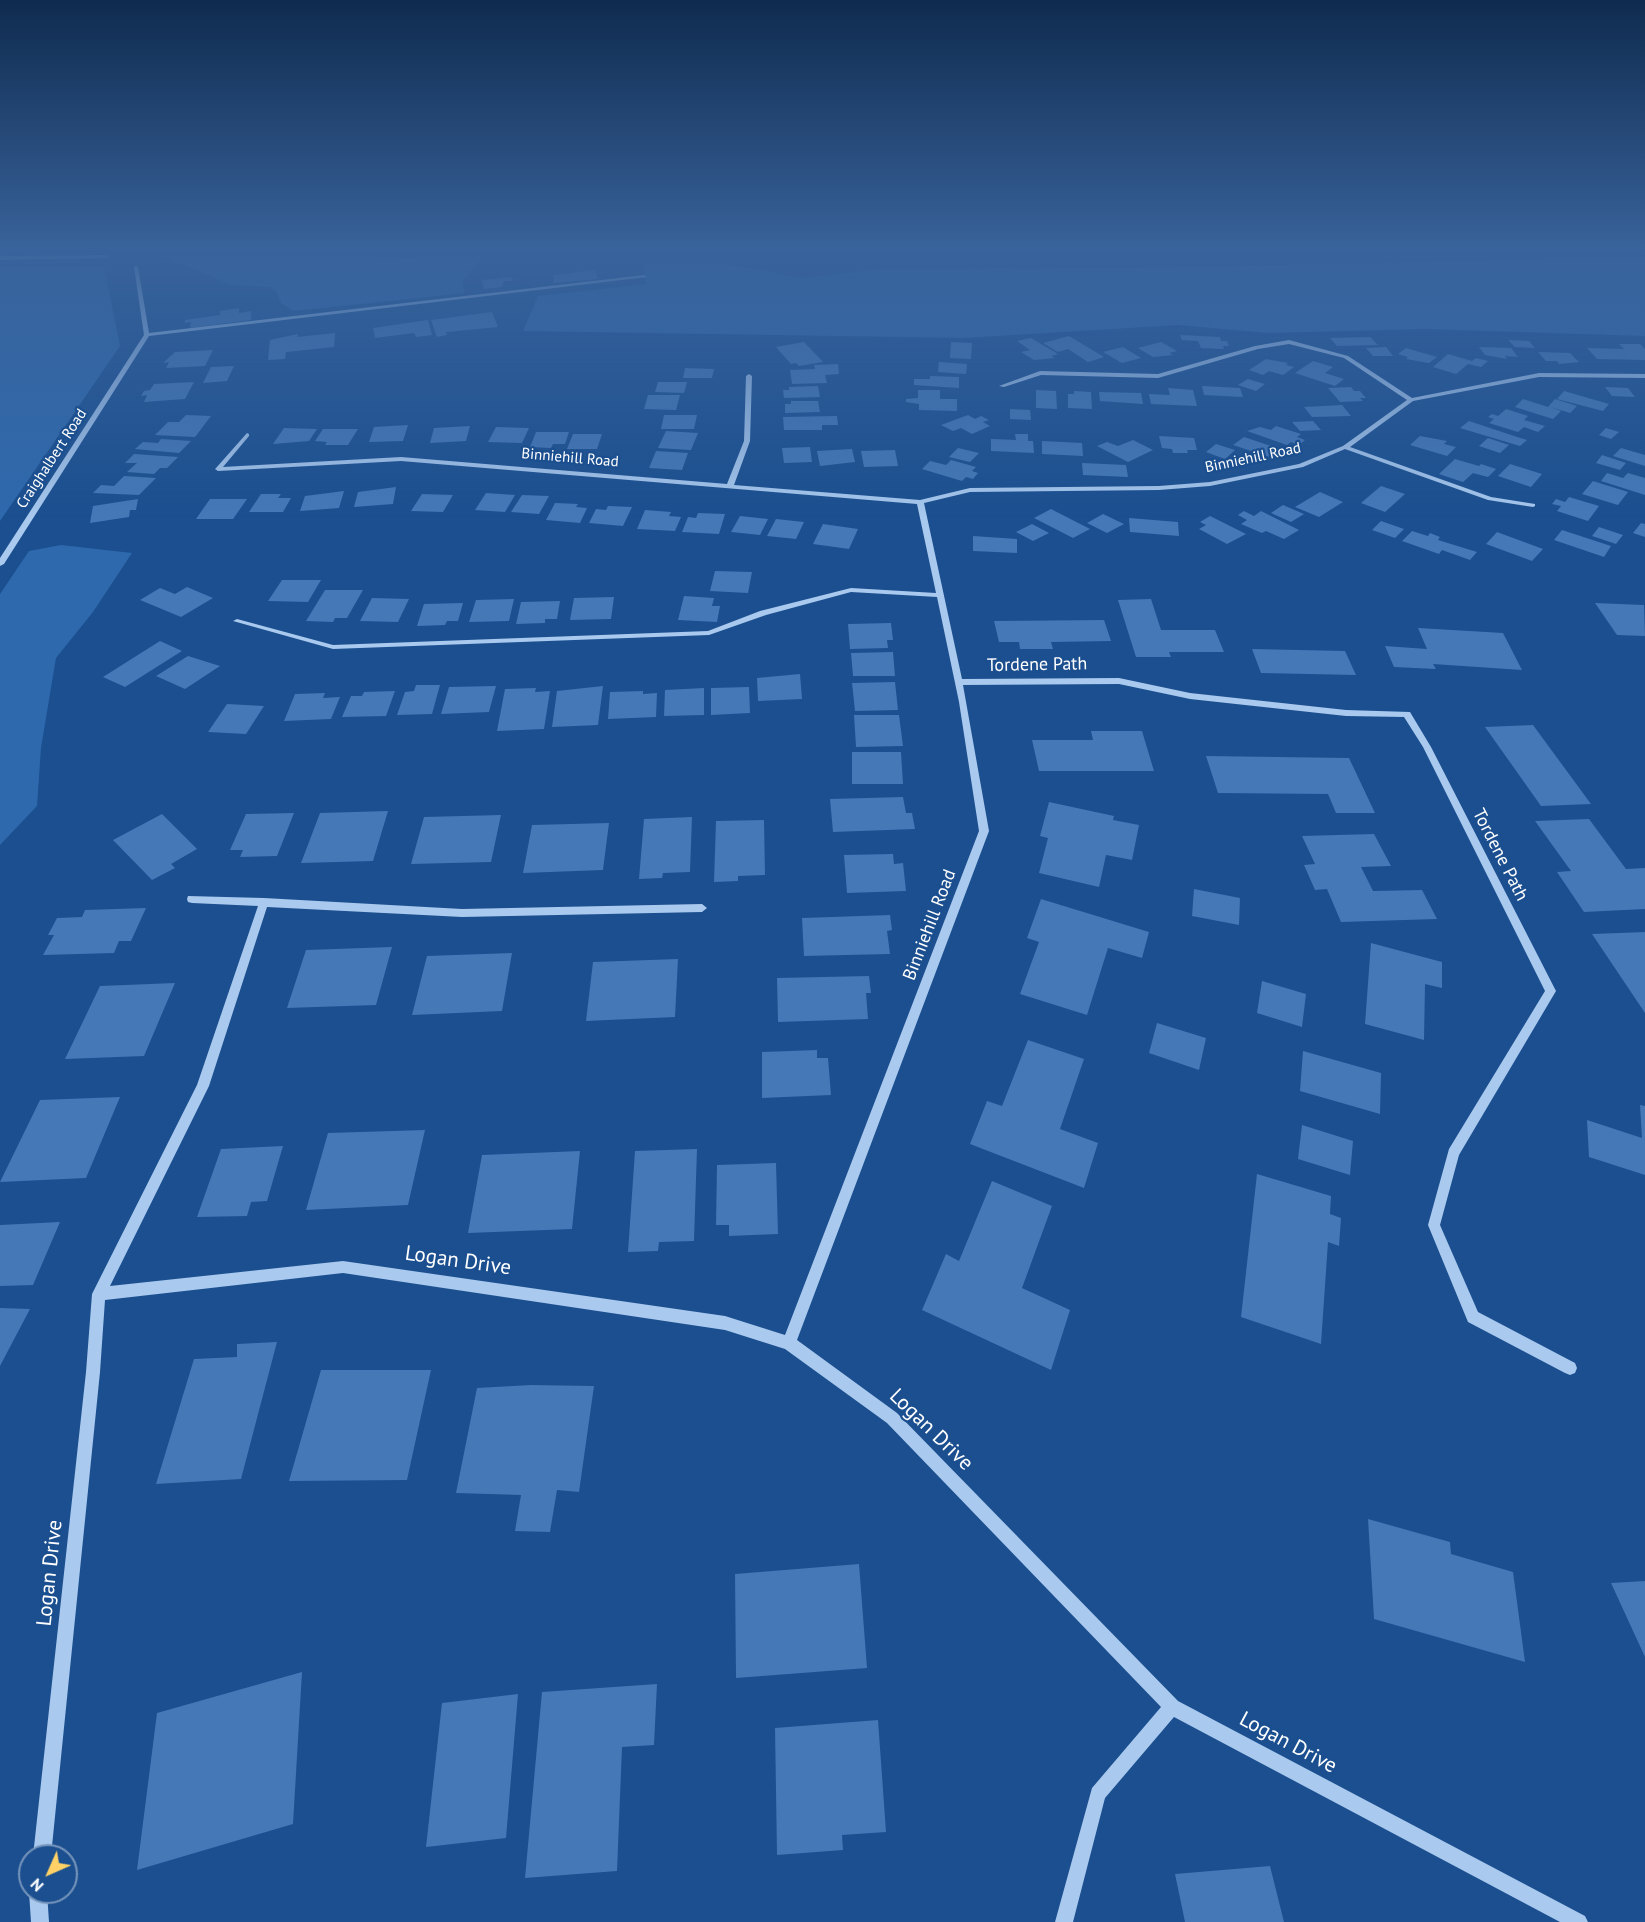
<!DOCTYPE html>
<style>
body{margin:0}
#map{position:relative;width:1645px;height:1922px;overflow:hidden;background:#1b4f8f;font-family:"PT Sans",sans-serif}
canvas{display:block}
.north{position:absolute;left:18px;top:1844px;width:60px;height:60px;box-sizing:border-box;background:#1b4f8f;border:2px solid #7695bc;border-radius:50%;rotate:225deg;font-size:16px;font-weight:700;line-height:24px;text-align:center;color:#fff}
.north::after{content:'';display:block;margin:auto;width:21px;height:27px;background:#ffd166;clip-path:polygon(50% 0,100% 100%,50% 72%,0 100%)}
</style>
<div id="map">
<canvas width="1645" height="1922"></canvas>
<div class="north">N</div>
</div>
<script>
const context = document.querySelector('canvas').getContext('2d');
context.lineJoin = 'round';
function fill(path, color) { context.fillStyle = color; context.fill(path, 'evenodd'); }
function write(font, color, halo, rows, align = 'center') {
  context.font = font + ' "PT Sans",sans-serif'; context.lineWidth = 4.5; context.setLineDash([]); context.textBaseline = 'middle'; context.strokeStyle = halo; context.fillStyle = color; for (const [text, x, y, turn = 0] of rows) {
    context.save(); context.translate(x, y); context.rotate((+turn || 0) * Math.PI / 180); context.textAlign = isNaN(turn) ? turn : align; if (halo) context.strokeText(text, 0, 0); context.fillText(text, 0, 0); context.restore();
  }
}
fill(new Path2D(`
 M163,256L482,257L462,282L465,293L293,311L281,303L276,291L270,287L231,285Z
 M1645,258V336L1426,329L1268,333L1178,325L964,338L523,331L538,296L646,284L643,265L719,263L802,278L883,269L1129,268Z
 M0,267H104L120,346L0,521Z
 M61,545L132,553L93,612L56,658L41,748L37,806L0,845V594L29,551Z`), '#2e69ad');
fill(new Path2D(`
 M108,255L110,258L0,260V256Z`), '#9cc4f0');
fill(new Path2D(`
 M595,270L598,279L554,283L553,275Z
 M512,277L513,281H504L502,287L484,289L482,280Z
 M239,308V313L251,311V320L190,328L191,322L185,323V320L220,315V311Z
 M492,312L498,327L446,332L447,335L437,337L431,320Z
 M428,320L432,335L416,337L414,333L375,338L373,328Z
 M335,333L334,347L286,352L285,359L268,360L270,340L298,334L297,337Z
 M1180,335L1220,337L1221,341H1227L1229,346H1223L1224,349L1201,348L1198,341L1182,340Z
 M1069,336L1104,357L1088,362L1068,349L1058,352L1043,343Z
 M1370,337L1378,345L1337,346L1330,338Z
 M1031,338L1058,354L1051,356L1055,358L1034,360L1021,352L1030,350L1017,341Z
 M1508,340L1529,341L1535,348L1515,347Z
 M804,342L823,362L799,366L796,363L791,364L776,347Z
 M951,342L972,343L971,359L950,358Z
 M1161,342L1177,351L1169,353L1173,355L1153,357L1138,348Z
 M1619,344H1640L1645,349V360L1597,359L1587,348L1624,349Z
 M1123,347L1141,358L1122,363L1103,352Z
 M1386,347L1393,356H1373L1366,348Z
 M1479,347L1511,348L1518,357L1505,356L1507,359L1485,355Z
 M1406,348L1437,357L1429,363L1406,359L1408,357L1398,354Z
 M213,350L205,366L166,368L169,362L163,363L175,352Z
 M1538,352L1570,353L1579,362L1559,364L1557,361H1546Z
 M1448,354L1472,361L1476,358L1488,361L1481,367L1468,364L1456,374L1433,367Z
 M1266,359L1288,363L1286,365L1294,367L1283,375L1269,371L1263,375L1249,370Z
 M1313,361L1333,367L1325,373L1344,379L1335,386L1295,373Z
 M939,362L967,364L966,374L938,372Z
 M838,364L839,374L825,375L827,383L792,384L790,370L815,369L814,365Z
 M234,366L227,381L203,383L211,367Z
 M685,368L714,369L712,378H683Z
 M930,376L959,377V388L914,385V379H930Z
 M1248,379L1265,384L1256,391L1238,385Z
 M194,382L185,399L144,402L147,395L141,396L144,391L150,390L154,384Z
 M658,382H687L684,393L655,392Z
 M818,386L820,397L784,398L783,390H789V387Z
 M1202,386L1240,388L1243,397L1204,395Z
 M1351,387L1354,391H1360L1366,398H1360L1363,401L1340,402L1328,388Z
 M1605,387L1628,388L1635,397L1612,396Z
 M1168,388L1193,390L1197,406L1151,404L1149,394L1170,395Z
 M918,390H940V399H957V411L919,410V404L906,402V399L918,398Z
 M1036,390L1056,391L1057,409L1036,408Z
 M1074,391L1091,392L1092,409L1068,408V394H1074Z
 M1564,391L1609,404L1603,411L1557,399Z
 M1099,392L1141,393L1143,404L1100,401Z
 M648,395H680L676,410L644,409Z
 M1523,399L1548,407L1555,399L1577,406L1570,413L1551,407L1561,411L1553,419L1515,407Z
 M791,401H818L820,412L785,413V404H791Z
 M1342,405L1351,416L1312,417L1304,407Z
 M1010,409L1030,410L1031,420L1010,419Z
 M1506,409L1528,416L1524,420L1545,426L1538,432L1524,427L1518,432L1489,423L1494,419L1488,417L1492,414L1498,416Z
 M186,415L211,416L195,437L155,435L168,422H179Z
 M664,415H697L694,429H661Z
 M968,415L975,419L981,416L989,420L983,422L990,426L972,434L961,428L953,431L941,425Z
 M837,416L838,425H822V430H784L783,417Z
 M1313,421L1321,430L1300,431L1292,422Z
 M1469,421L1514,436L1527,440L1520,446L1460,428Z
 M408,425L403,441L369,442L374,427Z
 M470,426L466,441L430,443L434,428Z
 M1276,426L1301,434L1297,437L1305,440L1299,445L1291,442L1287,445L1247,431L1260,427L1271,430Z
 M496,427L529,428L522,443L488,442Z
 M284,428L317,429L309,441L273,444Z
 M1606,428L1619,432L1611,439L1599,435Z
 M323,429H358L348,445H325L327,442L315,441Z
 M666,431L698,433L691,450L658,448Z
 M536,432H569L565,444H553L551,448L530,447Z
 M573,434H602L597,449H567Z
 M1015,434H1028V441H1033L1034,453L991,451V439L1016,440Z
 M1159,436L1194,438L1197,450H1187L1188,453H1173L1172,449L1162,448Z
 M1420,436L1447,441L1444,444L1456,447L1447,456L1410,445Z
 M1244,437L1283,450L1273,458L1233,445Z
 M1488,438L1509,445L1500,453L1479,446Z
 M161,439L191,441L179,453L135,449L143,442L158,443Z
 M1133,440L1153,450L1128,462L1097,446L1107,442L1118,446Z
 M1042,441L1082,443L1083,456L1042,454Z
 M1216,444L1235,450L1225,459L1206,452Z
 M810,447L812,462L784,463L782,448Z
 M958,448L979,453L970,462L949,457Z
 M1621,448L1645,455V466L1613,456Z
 M852,449L855,462L820,466L817,451Z
 M895,450L898,466L864,467L861,451Z
 M656,451L688,453L682,470L649,468Z
 M134,454L178,457L167,468H160L154,474L127,472L137,463H125Z
 M1602,455L1626,463L1620,470L1596,463Z
 M1455,459L1479,466L1481,464L1496,469L1488,477L1473,473L1463,482L1439,474Z
 M951,460L976,467L972,471L978,473L973,479L966,477L962,481L922,469L930,461L946,465Z
 M1082,463L1126,465L1128,477L1083,475Z
 M1510,464L1542,474L1531,487L1498,476Z
 M1607,473L1623,478L1628,473L1645,478V495L1601,481Z
 M124,476L156,478L139,495L93,493L101,485L114,486Z
 M1593,481L1628,492L1618,505L1582,494Z
 M1381,486L1405,494L1385,512L1361,503Z
 M396,487L393,504L354,507L358,492Z
 M344,491L339,508L300,511L305,496Z
 M1320,492L1343,502L1319,517L1295,507Z
 M486,493L515,495L505,512L475,510Z
 M261,494H281L278,498H291L283,512H249Z
 M422,494L453,495L443,512L411,511Z
 M522,495L549,496L539,514L511,512Z
 M1569,497L1599,506L1588,521L1557,511L1561,506L1552,504L1556,499L1565,502Z
 M138,499L136,510H130L129,517L90,523L93,506Z
 M210,499H247L233,519H196Z
 M555,503L578,504L576,507L587,508L580,523L546,520Z
 M1283,505L1304,514L1291,522L1271,513Z
 M608,506L632,507L623,526L589,523L596,509L606,510Z
 M1051,509L1090,529L1073,538L1034,518Z
 M645,510L671,512L669,516L681,517L675,531L637,529Z
 M1244,511L1254,516L1261,511L1299,530L1284,539L1266,531L1262,533L1241,524L1247,520L1238,515Z
 M698,513L725,514L719,534L682,532L688,517L696,518Z
 M1103,514L1124,524L1107,533L1087,523Z
 M740,516L768,519L760,535L731,532Z
 M1210,516L1246,534L1227,544L1199,529L1206,525L1200,522Z
 M1129,518L1178,522L1179,536L1130,532Z
 M776,519L804,522L796,539L767,536Z
 M1381,521L1404,529L1395,538L1372,530Z
 M1641,523L1645,524V537L1633,533Z
 M823,524L858,529L849,549L813,544Z
 M1032,524L1049,533L1033,541L1016,532Z
 M1599,527L1623,535L1616,544L1592,536Z
 M1562,530L1611,546L1604,557L1554,540Z
 M1412,531L1428,536L1430,533L1440,537L1438,540L1477,552L1470,560L1442,550L1439,554L1402,541Z
 M1497,532L1543,549L1532,561L1486,544Z
 M973,536L1017,539V553L973,551Z
 M715,571L752,572L748,593L710,591Z
 M282,580H321L308,602L268,601Z
 M187,587L213,598L181,617L140,600L160,588L175,594Z
 M325,590H363L347,618H335L333,622L306,621Z
 M684,596L714,598L712,606H720L717,622L678,620Z
 M614,597L611,619L570,620L574,598Z
 M372,598L409,599L398,622L360,621Z
 M514,599L509,621L469,622L476,600Z
 M1151,599L1161,630H1215L1224,652H1169L1171,657H1136L1118,600Z
 M560,601L557,619H545V623L516,624L521,602Z
 M463,603L458,621H447L445,625L417,626L424,604Z
 M1595,603L1644,605L1645,636L1617,635Z
 M1104,620L1111,641L1051,642L1053,649H1020L1019,642H999L994,621Z
 M891,623L893,640H887L888,648L850,649L848,624Z
 M1418,628L1503,633L1522,670L1433,664L1436,669L1394,667L1385,646L1427,649Z
 M160,641L182,651L125,687L103,677Z
 M1252,649L1345,651L1356,675L1261,673Z
 M893,652L895,676H853L851,653Z
 M188,656L220,666L185,689L156,676Z
 M800,674L802,699L758,701L757,678Z
 M895,682L898,710L855,711L852,683Z
 M416,685H440L432,714L397,715L405,692L414,691Z
 M496,686L489,712L441,714L449,687Z
 M603,686L598,725L552,727L557,691Z
 M749,687L750,713L711,715V688Z
 M536,688L535,692L550,691L544,729L497,731L505,689Z
 M704,688V715L664,716L665,690Z
 M395,691L386,716L342,717L351,696H362L364,692Z
 M643,691V694L657,693L656,717L608,719L610,692Z
 M325,693L323,698L340,697L331,719L284,721L295,694Z
 M227,704L264,706L246,734L208,732Z
 M854,715H899L903,746L856,747Z
 M1533,725L1591,804L1541,806L1485,727Z
 M1091,731H1142L1154,771H1039L1032,740H1093Z
 M852,752H901L903,784H852Z
 M1206,756L1349,758L1375,813H1336L1328,794L1218,793Z
 M903,797L906,813H912L915,829L833,832L830,799Z
 M1049,802L1114,816L1113,820L1139,825L1132,860L1106,855L1099,887L1039,873L1048,838L1040,836Z
 M388,811L373,861L301,863L320,813Z
 M294,813L277,856L240,857L243,850H230L246,814Z
 M162,814L197,849L171,864L175,868L152,880L113,840Z
 M501,815L491,862L411,864L424,817Z
 M692,817L690,872L663,873L662,878L639,879L644,819Z
 M1589,819L1626,869L1645,868V909L1584,912L1557,872L1571,871L1535,821Z
 M764,820L765,875L738,876V881L714,882L716,821Z
 M609,823L603,870L523,873L532,825Z
 M1374,834L1391,866L1361,867L1373,891L1422,890L1437,919L1341,922L1327,889L1315,890L1304,865L1315,864L1302,836Z
 M893,854L894,864L903,863L906,891L847,893L844,855Z
 M1194,889L1240,898L1239,925L1192,916Z
 M1041,899L1149,932L1142,958L1108,948L1087,1015L1020,994L1039,942L1027,938Z
 M146,908L131,941H119L114,953L43,955L54,935H48L57,918L82,917L85,910Z
 M890,915L892,930L887,931L890,954L804,956L802,918Z
 M1645,932V1013L1592,934Z
 M1371,943L1442,962V988L1425,984L1424,1040L1365,1024Z
 M392,947L376,1005L287,1008L306,950Z
 M512,953L502,1011L412,1015L427,956Z
 M678,959L675,1017L586,1021L593,962Z
 M869,976L871,993H866L868,1019L778,1022L777,978Z
 M1262,981L1306,994L1302,1027L1257,1013Z
 M175,983L144,1056L65,1059L100,986Z
 M1157,1023L1206,1038L1199,1070L1149,1053Z
 M1028,1040L1084,1059L1060,1129L1098,1143L1084,1188L970,1144L987,1101L1002,1106Z
 M817,1050V1058H828L831,1095L762,1098V1052Z
 M1303,1051L1381,1073L1380,1114L1300,1091Z
 M120,1097L86,1178L0,1182L40,1100Z
 M1640,1105L1645,1106V1175L1589,1157L1587,1120L1642,1138Z
 M1302,1125L1353,1141L1350,1175L1298,1159Z
 M425,1130L408,1205L306,1210L328,1133Z
 M283,1146L267,1201L251,1202L247,1216L197,1217L221,1149Z
 M697,1149L694,1241L659,1242L658,1251L628,1252L635,1151Z
 M580,1151L572,1229L468,1233L482,1155Z
 M776,1163L778,1234L729,1236V1225H716L717,1165Z
 M1257,1174L1331,1196L1330,1214L1341,1218L1339,1246L1328,1242L1321,1344L1241,1317Z
 M992,1181L1052,1206L1022,1288L1070,1310L1051,1370L922,1310L946,1254L959,1261Z
 M60,1222L33,1285L0,1286V1225Z
 M0,1308L30,1309L0,1366Z
 M277,1342L241,1479L156,1484L194,1359L237,1357V1344Z
 M321,1370H431L407,1480L289,1481Z
 M531,1385L594,1386L579,1492L557,1490L550,1532L515,1531L521,1495L456,1493L477,1388Z
 M1368,1519L1450,1542L1451,1554L1513,1572L1525,1662L1374,1619Z
 M859,1564L867,1668L736,1678L735,1574Z
 M1645,1581V1657L1611,1583Z
 M302,1672L293,1824L137,1870L157,1713Z
 M657,1684L654,1745L622,1747L617,1871L525,1878L542,1692Z
 M518,1694L506,1838L426,1847L442,1703Z
 M878,1720L886,1832L842,1835L843,1850L777,1855L775,1728Z
 M1270,1866L1284,1922H1185L1175,1874Z`), '#4478b7');
fill(new Path2D(`
 M136,266L138,267L149,333L644,275L647,277L149,336L4,564L0,566V558L144,335L134,267Z
 M1289,340L1348,356L1412,398L1539,373L1645,374V378L1539,377L1413,401L1350,447L1491,497L1535,504V506L1533,507L1488,500L1345,449L1303,467L1210,486L1159,490L970,492L924,503L962,679L1119,678L1190,693L1346,710L1410,712L1431,747L1556,991L1459,1155L1440,1225L1478,1312L1575,1363L1577,1368L1575,1373L1570,1375L1565,1373L1468,1322L1428,1225L1449,1149L1545,991L1423,747L1404,717L1346,716L1190,699L1119,684L963,685L989,831L797,1340L897,1413L1178,1701L1585,1916L1588,1922H1560L1174,1717L1105,1798L1073,1922H1055L1092,1788L1161,1707L887,1423L785,1349L725,1330L343,1273L105,1300L100,1372L51,1856H33L86,1372L92,1294L197,1085L258,906L192,903L188,902L187,899L188,896L264,898L462,909L702,904L707,908L702,912L462,917L267,907L209,1086L110,1286L343,1261L725,1316L785,1335L979,831L959,702L937,597L851,592L766,615L709,635L333,649L233,621L237,619L333,645L708,631L760,611L851,588L936,593L917,504L401,461L218,471L215,469L216,468L247,433L249,434V436L223,467L401,457L727,484L744,441L746,376L749,374L752,376L750,441L734,485L920,500L970,488L1159,486L1210,482L1299,464L1343,446L1407,400L1344,358L1289,344L1258,349L1158,378L1041,375L1004,387L999,386L1040,371L1158,374L1255,346Z
 M30,1890V1892H47L49,1922H31L29,1892Z`), '#a9c9ee');
const sky = context.createLinearGradient(0, 0, 0, 519);
sky.addColorStop(0, '#0f2b4f');
sky.addColorStop(0.48, '#39639b');
sky.addColorStop(1, '#39639b00');
context.fillStyle = sky;
context.fillRect(0, 0, 1645, 519);
write('15px', '#fff', '#1b4f8f', [
 ["Binniehill Road",570,458,5],
 ["Binniehill Road",1253,458,-12],
 ["Craighalbert Road",52,459,-57]
]);
write('18px', '#fff', '#1b4f8f', [
 ["Tordene Path",1037,665,-1],
 ["Tordene Path",1500,855,63],
 ["Binniehill Road",930,925,-69]
]);
write('21px', '#fff', '#1b4f8f', [
 ["Logan Drive",458,1261,8],
 ["Logan Drive",931,1430,44],
 ["Logan Drive",50,1573,-84],
 ["Logan Drive",1288,1743,28]
]);
</script>
